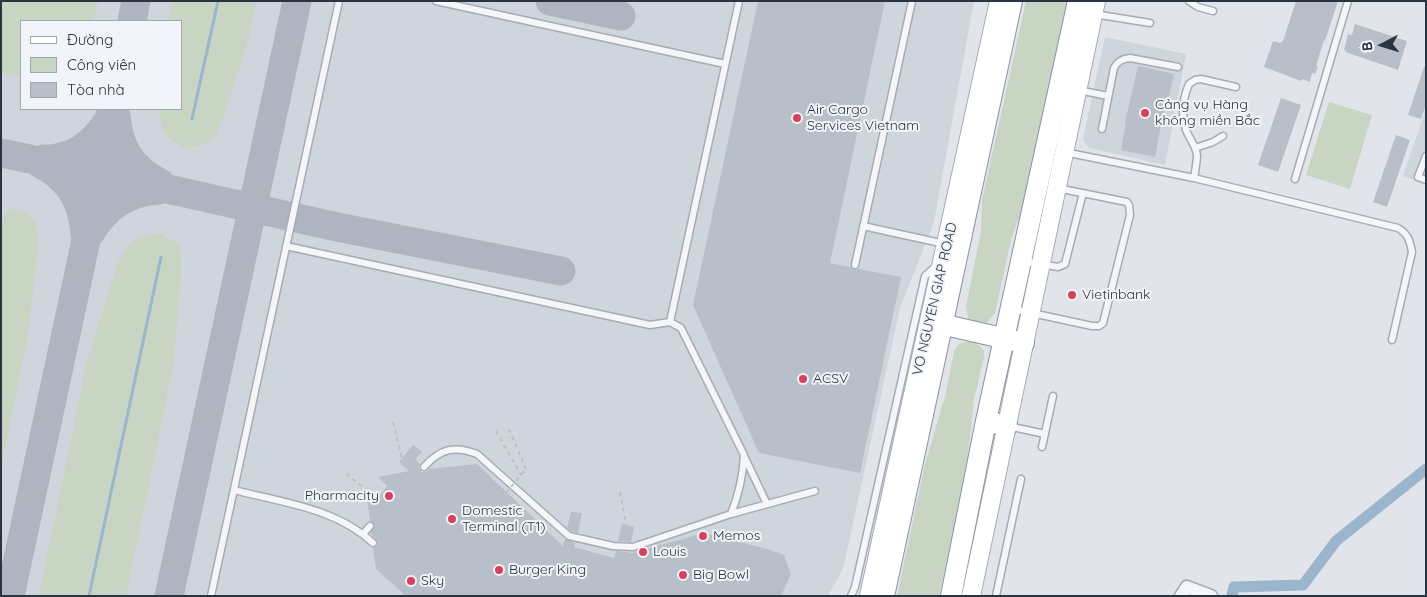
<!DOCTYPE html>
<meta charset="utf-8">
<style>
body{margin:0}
#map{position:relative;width:1427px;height:597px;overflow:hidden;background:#e1e5eb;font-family:Quicksand,sans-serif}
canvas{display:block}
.frame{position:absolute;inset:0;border:2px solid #293443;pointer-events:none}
.legend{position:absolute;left:20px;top:20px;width:162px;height:90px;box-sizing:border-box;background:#f1f4f8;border:1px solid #a1a7b0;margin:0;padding:6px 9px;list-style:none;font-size:15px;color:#293443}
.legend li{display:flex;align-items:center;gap:10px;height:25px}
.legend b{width:25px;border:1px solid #a1a7b0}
.north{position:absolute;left:1357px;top:20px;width:50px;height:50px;-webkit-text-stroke:4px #f1f4f8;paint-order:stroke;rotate:265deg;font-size:14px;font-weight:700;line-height:20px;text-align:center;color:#293443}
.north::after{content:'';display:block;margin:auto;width:18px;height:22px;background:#293443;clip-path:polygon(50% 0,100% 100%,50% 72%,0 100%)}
</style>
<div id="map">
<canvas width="1427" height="597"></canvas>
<div class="frame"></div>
<ul class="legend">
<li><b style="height:6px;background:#fff"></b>Đường</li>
<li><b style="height:14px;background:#c8d5c2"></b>Công viên</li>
<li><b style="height:14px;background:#b8bfc8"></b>Tòa nhà</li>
</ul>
<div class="north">B</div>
</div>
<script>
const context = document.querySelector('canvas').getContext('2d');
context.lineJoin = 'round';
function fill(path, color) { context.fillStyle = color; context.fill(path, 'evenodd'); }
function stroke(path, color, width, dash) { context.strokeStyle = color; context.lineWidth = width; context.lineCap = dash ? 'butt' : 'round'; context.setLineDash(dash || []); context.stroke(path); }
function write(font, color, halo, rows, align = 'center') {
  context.font = font + ' Quicksand,sans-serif'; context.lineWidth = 4; context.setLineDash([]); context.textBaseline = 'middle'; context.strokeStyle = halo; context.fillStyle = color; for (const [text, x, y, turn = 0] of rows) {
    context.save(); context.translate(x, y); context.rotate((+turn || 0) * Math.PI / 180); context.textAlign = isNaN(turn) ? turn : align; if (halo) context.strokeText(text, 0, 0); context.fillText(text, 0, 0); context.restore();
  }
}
fill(new Path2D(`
 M1,1H974L934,222L900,308L843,569L828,596H1ZM21,21H181V109H21Z
 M1105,37L1186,54L1165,165L1089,148L1083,139Z
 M1426,109V184L1403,176Z`), '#cfd5dd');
fill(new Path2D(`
 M1,1H98L93,21H21V77L1,73Z
 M172,1H256L248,41L223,118L215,137L200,146L183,148C165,137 160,130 159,109H181V21H168Z
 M1026,1H1068L1022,209L1011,240L995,313L984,326L975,325L968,319L966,306L981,231L982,200Z
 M1329,102L1372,115L1350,189L1306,175Z
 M11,208C32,214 37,218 39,241L27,341L1,467V219Z
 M160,233L178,244L181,255V277L173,367L126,596H39L86,365L116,268L123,251L130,242L140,237Z
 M965,342C974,342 978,343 984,351V357L974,400L966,474L939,596H897L925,464L946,393L954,351L959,344Z`), '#c8d5c2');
stroke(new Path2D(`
 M192,119L218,1
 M89,596L161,257`), '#9bb5cc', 3);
stroke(new Path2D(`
 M1232,596L1234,587L1303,585L1336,541L1426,469`), '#9bb5cc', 11);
stroke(new Path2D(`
 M550,1L621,16
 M132,21L136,1
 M116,116C119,148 131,168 160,183
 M1,153L101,174L337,227L561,271
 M44,159C52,159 60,158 68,155C85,150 104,131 111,114
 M41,164C70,179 83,202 85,234
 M89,235C105,207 127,192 159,190
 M10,596L114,109
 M169,596L297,1`), '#aeb5c0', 29);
fill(new Path2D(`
 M758,1H885L830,263L850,267L854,270L858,269L901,277L860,473L759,453L693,305Z
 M1296,1H1338L1325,41L1324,40L1316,66H1318L1315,74L1312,73L1310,82L1302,79L1301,81L1264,67L1273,41L1280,43L1283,41Z
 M1355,24L1407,41L1398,70L1345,52L1346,50H1344L1348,34L1352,35Z
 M1138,66L1174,74L1167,104H1165L1155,157L1121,150L1126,122H1125Z
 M1424,67H1426V105L1421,119L1408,115Z
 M1281,98L1301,105L1278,172L1258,165Z
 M1396,135L1410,140L1387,207L1373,202Z
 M413,445L422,452L415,459L420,464L419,468L422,472H426L429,469L477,464L563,546L565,539L575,543L574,547L614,558L616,551L629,552L628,554L704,533L767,549L784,555L791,574L781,596H406L376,569L373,548L377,546L378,542L372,535L371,532L375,525L370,521L366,491L375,501L387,486L378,477L409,471L399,462Z
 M571,512L582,513L578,533L571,531L567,528Z
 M622,524L634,527L631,542L618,541Z`), '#b8bfc8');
const service = new Path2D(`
 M436,1L725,64
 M1189,1L1198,7L1213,11
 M1094,14L1150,23
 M1078,90L1108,96
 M1102,129L1114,68C1118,61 1122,59 1130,58L1178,67
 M1195,148L1213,142L1223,136
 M1064,152L1194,178L1398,228C1408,234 1410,241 1412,252L1392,340
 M1426,156L1418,177L1426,180
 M1194,178C1195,171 1197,162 1197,155C1196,146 1189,138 1186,130C1181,115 1183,98 1189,84L1195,80L1201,79L1236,87
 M1295,179L1348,1
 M863,226L945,244
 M286,246L650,325L670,322
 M1023,261L1058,267L1065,264L1083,193
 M855,265L912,1
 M1013,309L1092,326H1099L1103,323L1130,215L1129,205L1127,202L1057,188
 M1008,426L1045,434
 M1042,447L1053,396
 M744,456L767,504
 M424,467C440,449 454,445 477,454L569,536L613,546L633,547L731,514L815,491
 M234,490C280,502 336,508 373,543
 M731,514C739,494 743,477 744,455L681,328L670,322L739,1
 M363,534L370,526
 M211,596L339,1
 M851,596L855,587L925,276L936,266
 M996,596L1021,479`);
const minor = new Path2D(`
 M1181,596L1187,587L1211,596`);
const secondary = new Path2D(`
 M869,596L999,1
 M971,596L1096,1`);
const trunk = new Path2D(`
 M932,322L1024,343
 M986,421L1007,426
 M884,596L1012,1
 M951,596L986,421L1078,1`);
stroke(service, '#a6acb5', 9);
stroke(minor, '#a6acb5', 15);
stroke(secondary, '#a6acb5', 20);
stroke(trunk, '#8893a2', 22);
stroke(new Path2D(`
 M393,422L402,458
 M509,429L526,469
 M496,431L521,475
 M346,474L368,491L367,493
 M620,492L627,529`), '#bbc0c6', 2, [4, 4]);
stroke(service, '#f4f6f9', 6);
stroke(minor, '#f4f6f9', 12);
stroke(secondary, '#fff', 18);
stroke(trunk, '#fff', 20);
stroke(new Path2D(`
 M506,493L526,469`), '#bbc0c6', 2, [4, 4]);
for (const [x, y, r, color] of [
 [1145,113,5,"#d5415e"],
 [797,118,5,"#d5415e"],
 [1072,295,5,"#d5415e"],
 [803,379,5,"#d5415e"],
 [389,496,5,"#d5415e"],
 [452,519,5,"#d5415e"],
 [703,536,5,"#d5415e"],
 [643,552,5,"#d5415e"],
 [499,570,5,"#d5415e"],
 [683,575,5,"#d5415e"],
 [411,581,5,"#d5415e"]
]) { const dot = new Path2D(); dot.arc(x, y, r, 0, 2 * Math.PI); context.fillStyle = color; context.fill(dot); stroke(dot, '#f1f4f8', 2); }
write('14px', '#293443', '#f1f4f8', [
 ["Cảng vụ Hàng",1155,105],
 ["không miền Bắc",1155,121],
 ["Air Cargo",807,110],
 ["Services Vietnam",807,126],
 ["Vietinbank",1082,295],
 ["ACSV",813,379],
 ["Pharmacity",379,496,"right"],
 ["Domestic",462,511],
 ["Terminal (T1)",462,527],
 ["Memos",713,536],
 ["Louis",653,552],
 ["Burger King",509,570],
 ["Big Bowl",693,575],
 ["Sky",421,581]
], 'left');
write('14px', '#293443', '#f1f4f8', [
 ["VO NGUYEN GIAP ROAD",935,299,-77]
]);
</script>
